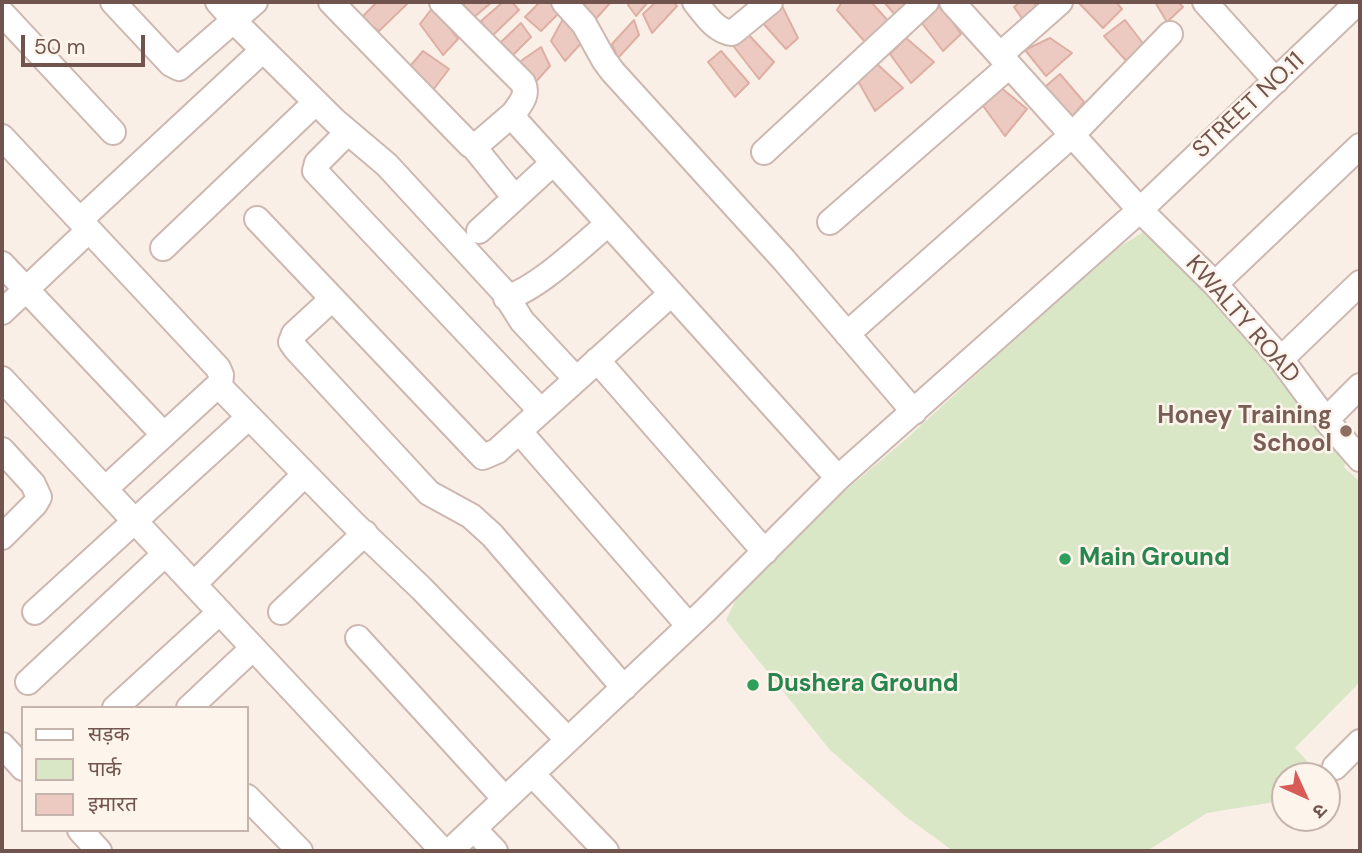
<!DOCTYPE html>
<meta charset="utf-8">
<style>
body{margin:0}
#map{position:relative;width:1362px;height:853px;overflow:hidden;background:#faefe7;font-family:"DM Sans","Noto Sans Devanagari",sans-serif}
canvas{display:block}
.frame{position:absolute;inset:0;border:4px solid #71544d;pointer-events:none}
.legend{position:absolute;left:21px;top:706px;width:228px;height:126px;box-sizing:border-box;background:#fdf4ec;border:2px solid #c5b4ac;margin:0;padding:9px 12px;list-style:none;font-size:21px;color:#71544d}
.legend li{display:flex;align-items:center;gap:14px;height:35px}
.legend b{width:35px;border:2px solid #c5b4ac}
.north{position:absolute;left:1271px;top:762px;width:70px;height:70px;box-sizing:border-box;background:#fdf4ec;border:2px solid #c5b4ac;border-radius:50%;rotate:135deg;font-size:19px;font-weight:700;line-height:28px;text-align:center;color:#71544d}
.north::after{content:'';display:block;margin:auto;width:24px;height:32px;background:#d95b57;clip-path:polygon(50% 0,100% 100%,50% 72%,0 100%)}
.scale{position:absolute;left:21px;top:35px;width:124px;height:32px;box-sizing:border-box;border:4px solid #71544d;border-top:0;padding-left:9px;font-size:21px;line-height:24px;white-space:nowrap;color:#71544d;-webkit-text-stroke:5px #fdf4ec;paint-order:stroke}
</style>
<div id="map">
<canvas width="1362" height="853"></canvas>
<div class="frame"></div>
<ul class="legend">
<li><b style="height:9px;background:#fff"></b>सड़क</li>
<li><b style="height:19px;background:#d9e7c6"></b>पार्क</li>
<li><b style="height:19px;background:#edcac1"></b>इमारत</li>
</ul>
<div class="north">उ</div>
<div class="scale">50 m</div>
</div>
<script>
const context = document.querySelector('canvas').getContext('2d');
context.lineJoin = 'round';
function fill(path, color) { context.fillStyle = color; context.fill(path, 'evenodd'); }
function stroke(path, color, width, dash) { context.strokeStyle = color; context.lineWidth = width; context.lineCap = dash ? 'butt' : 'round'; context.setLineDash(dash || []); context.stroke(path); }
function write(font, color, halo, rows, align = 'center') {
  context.font = font + ' "DM Sans",sans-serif'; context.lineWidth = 5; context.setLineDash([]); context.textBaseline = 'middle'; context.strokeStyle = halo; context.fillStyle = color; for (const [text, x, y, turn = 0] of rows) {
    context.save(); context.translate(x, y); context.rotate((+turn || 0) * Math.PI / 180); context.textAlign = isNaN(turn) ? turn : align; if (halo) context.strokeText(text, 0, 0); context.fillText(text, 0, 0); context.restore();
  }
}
fill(new Path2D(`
 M1146,230L1278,370L1346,463L1344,467L1360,482V682L1295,748L1320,775L1285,776V796L1275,802L1207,813L1147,851H953L905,816L830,750L726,620L743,585L795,533L905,440L1095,266L1113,251Z`), '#d9e7c6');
const building = new Path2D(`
 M377,2H409L379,31L361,18Z
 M466,2H492L473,18L463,6Z
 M503,2H512L519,10L491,37L481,21Z
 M540,2H551L558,14L541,31L525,17Z
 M586,2H611L593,22L584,5Z
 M631,2H648L636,16L628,5Z
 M656,2H673L677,6L652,33L643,14Z
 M842,2H871L890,23L866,43L837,10Z
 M884,2H911L897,17Z
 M1020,2H1034L1039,14L1026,24L1014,7Z
 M1078,2H1116L1122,9L1103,28Z
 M1155,2H1178L1183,7L1167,22Z
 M781,4L798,38L786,49L761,21Z
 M941,5L961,34L943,51L922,23Z
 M433,7L458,39L443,55L420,24Z
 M563,19L584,40L565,61L551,41Z
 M634,20L639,35L618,58L612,44Z
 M1125,20L1145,46L1129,64L1104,36Z
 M521,23L531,37L513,55L500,43Z
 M747,33L774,62L759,79L731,43Z
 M906,38L934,62L911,83L890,54Z
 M1050,38L1072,53L1046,76L1025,50Z
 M541,47L550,66L533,85L518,63Z
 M423,51L449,69L430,94L406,71Z
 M721,51L749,83L735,97L708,62Z
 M876,63L903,88L875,111L858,81Z
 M1060,74L1084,102L1072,117L1045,87Z
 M999,86L1027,109L1005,136L981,103Z`);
fill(building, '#edcac1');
stroke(building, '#deaea2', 2);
const minor = new Path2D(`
 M113,2L171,64L179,68L255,2
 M218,2L243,30L335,121L387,165L503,291L522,321L576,379
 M331,2L470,145L478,144L514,113
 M442,2L523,83C529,95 520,104 514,113L516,121L838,478
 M564,2L584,24L604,60L613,72L784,260L914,412
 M695,2C705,14 715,31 732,33L770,2
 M952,2L1140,210L1215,284L1281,359L1326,420L1360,459
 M1205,2L1276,81
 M2,13L113,132
 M1000,55L1060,2
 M348,132L317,163L315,171L541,411
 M2,137L218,368L221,375L220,387
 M473,146L515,198
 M764,152L926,2
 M257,219L483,457L497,451L671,294
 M80,220L263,50
 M830,222L1009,66
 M479,231L553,163
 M163,248L316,102
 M2,264L164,435
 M1215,284L1360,146
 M506,298C539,288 580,247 608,224
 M332,299L294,334L291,342L296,349L429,493L471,516L492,535L624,688
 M2,312L89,230
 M847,334L1072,135L1170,34
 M1281,359L1360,283
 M597,360L765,552
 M2,379L443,851
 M1326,420L1360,386
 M519,431L689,626
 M2,450L33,484L39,497L35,504L2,537
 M105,489L215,388L220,387L353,523L422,589L568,740
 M194,584L305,474
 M35,612L249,417
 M281,612L365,533
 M358,638L505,799
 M28,682L165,554
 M115,708L220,612
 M189,708L253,648
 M2,745L23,768
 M1335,767L1360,742
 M532,774L606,851
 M247,797L300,851
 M474,829L495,851
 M80,830L99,851
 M450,851L706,610L838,478L1140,210L1358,2`);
stroke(minor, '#cdb8b1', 28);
stroke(minor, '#fff', 24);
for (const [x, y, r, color] of [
 [1346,431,7,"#8d6e63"],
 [1065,559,7,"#2e9e5b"],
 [753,685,7,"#2e9e5b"]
]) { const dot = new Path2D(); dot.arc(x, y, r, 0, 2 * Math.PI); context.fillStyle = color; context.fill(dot); stroke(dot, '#fdf4ec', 2.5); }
write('24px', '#71544d', '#fdf4ec', [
 ["STREET NO.11",1249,106,-43],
 ["KWALTY ROAD",1242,320,49]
]);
write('bold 24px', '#785e54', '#fdf4ec', [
 ["Honey Training",1332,417],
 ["School",1332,445]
], 'right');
write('bold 24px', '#27864d', '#fdf4ec', [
 ["Main Ground",1079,559],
 ["Dushera Ground",767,685]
], 'left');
</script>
